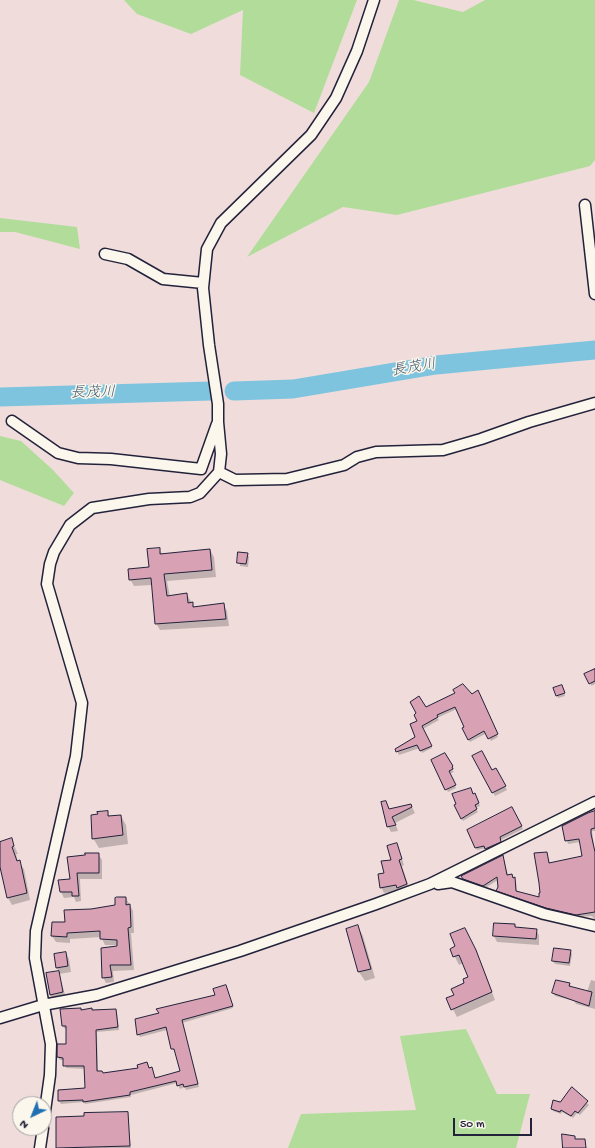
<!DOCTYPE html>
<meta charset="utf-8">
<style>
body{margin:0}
#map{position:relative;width:595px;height:1148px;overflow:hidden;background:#f0dddb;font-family:"Gochi Hand",sans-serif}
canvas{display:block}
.north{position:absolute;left:12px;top:1096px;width:40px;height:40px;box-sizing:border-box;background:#fbf7ec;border:1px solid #a4a2a5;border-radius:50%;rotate:223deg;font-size:11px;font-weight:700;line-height:16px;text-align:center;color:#22223b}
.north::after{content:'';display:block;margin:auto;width:14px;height:18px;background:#1f6fb2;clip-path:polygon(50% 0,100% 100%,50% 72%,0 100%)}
.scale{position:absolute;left:453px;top:1118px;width:79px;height:18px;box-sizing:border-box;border:2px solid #22223b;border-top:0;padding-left:5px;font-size:12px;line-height:14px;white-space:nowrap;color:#22223b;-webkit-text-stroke:3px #fbf7ec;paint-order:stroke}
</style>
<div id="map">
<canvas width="595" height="1148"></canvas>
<div class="north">N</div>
<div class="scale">50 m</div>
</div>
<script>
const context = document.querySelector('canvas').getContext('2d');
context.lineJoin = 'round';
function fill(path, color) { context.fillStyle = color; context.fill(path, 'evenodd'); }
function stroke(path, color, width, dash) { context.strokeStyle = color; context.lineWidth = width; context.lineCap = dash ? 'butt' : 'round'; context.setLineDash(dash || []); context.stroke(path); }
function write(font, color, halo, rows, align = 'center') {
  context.font = font + ' "Gochi Hand","Klee One",sans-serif'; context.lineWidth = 3; context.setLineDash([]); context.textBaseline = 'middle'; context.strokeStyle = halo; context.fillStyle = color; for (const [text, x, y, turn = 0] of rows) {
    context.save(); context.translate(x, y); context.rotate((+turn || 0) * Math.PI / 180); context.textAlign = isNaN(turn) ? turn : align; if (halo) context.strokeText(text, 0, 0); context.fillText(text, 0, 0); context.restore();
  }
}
fill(new Path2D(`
 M124,0H357L314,113L240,75L243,10L191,34L137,14Z
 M399,0H413L463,12L485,0H595V160L590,166L397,215L343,207L247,257L369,82Z
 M0,218L77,227L80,249L15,232H0Z
 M0,436L21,441L53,470L74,493L64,506L0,480Z
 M466,1029L497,1094H530L516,1148H288L301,1114L416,1110L400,1036Z`), '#b1dc9a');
fill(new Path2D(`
 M159,549L163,555L210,550L214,557L216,577L167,581L170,597L187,595L195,608L223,604L227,611L229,626L160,630L156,623L152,585L134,586L130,579L150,568Z
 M239,553L247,554L249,557L248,567L240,566Z
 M595,668V684L591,686V670Z
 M563,689L565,696L558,698L557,696Z
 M479,694L498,737L491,741L487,733L470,742L463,729L466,728L457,709L437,718L439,720L423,729L432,748L422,753L420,748L399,755L396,749L416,737L419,722L426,709Z
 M446,754L454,769L452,770L454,772L449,774L456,788L448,792L432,761Z
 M474,757L492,771L496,769L507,790L495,796Z
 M473,795L476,797L480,806L475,808L478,812L463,821L455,805Z
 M411,805L415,813L395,823L398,831L391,832L388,826L389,808V810Z
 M512,808L523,829L501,840L502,844L487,851L486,848L477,850L468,830Z
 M107,812L110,817L121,816L126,825L128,844L99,848L93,838Z
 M595,812V831H592L595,853V920L592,916L578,917L548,910L499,893L498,891V880L485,888L466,882L463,876L503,856L508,875H512L516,881L517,893L539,898L547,853L550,864L583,857L580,842L568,844L563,826Z
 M11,839L18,854H16L18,862L24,869L30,900L12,905L8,898L0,864V842Z
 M397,844L404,865L402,866L410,890L384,893L381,887L385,874L393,860Z
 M98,854L102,860V879H80L81,901L76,902L74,897L64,898L61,892L71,880L68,858Z
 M126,898L133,911L134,933H131L134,970L113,971L114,982L106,983L103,977L119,945H105L101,937L70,939V943L56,942L52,936L53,923H66L91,910L116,906Z
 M495,924L515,925L516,928L536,930L539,935V945L497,942L494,936Z
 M358,927L363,936L375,978L365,981L359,972L347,930Z
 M469,937L480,960L495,1000L457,1017L447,998L455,995L469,978L463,963L459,965L451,949Z
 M570,951L572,954L570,966L555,964L553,961Z
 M66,953L69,959L71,972L59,974L66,998L54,1000L50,995L48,974L59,972L57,968Z
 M591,980L595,981V1009L576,1004L574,1001L555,996L553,993L570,984L571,988L587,992Z
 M226,986L233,1008L182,1023L199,1087L186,1090L185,1087L180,1089L177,1083L131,1095V1097L85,1104L84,1102L61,1104L59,1101L86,1089V1069L66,1068L64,1060H60L58,1057V1045H67V1028L65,1029L63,1026L81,1011L115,1010L117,1013L119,1030L97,1032L98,1072L103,1074L139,1069L147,1063L155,1079L181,1072L176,1051L172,1049L167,1030L140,1037L138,1034L160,1014L216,995Z
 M572,1089L589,1105L580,1115L577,1113L573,1118L562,1112L561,1114L553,1111L552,1109L560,1103Z
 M127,1113L131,1148H57V1118Z`), '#0003');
stroke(new Path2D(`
 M234,391L293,389L436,365L595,350
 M0,397L211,391`), '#7ec4df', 19);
const building = new Path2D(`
 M160,548V554L210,549L212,570L164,574L167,596L187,593L188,603L193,602V607L224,603L226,619L155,624L151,578L129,580L128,569L149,567L147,549Z
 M238,552L248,553L246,564L237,563Z
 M595,669V681L589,684L584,674Z
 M463,684L472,694L478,690L498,734L488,739L484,731L468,740L462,728L464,727L455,707L437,715L438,717L422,726L432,746L420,751L417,745L396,752L395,749L415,737L410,724L417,721L414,715L416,713L410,702L419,696L426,707L455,693L453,690Z
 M562,685L565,693L556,696L553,688Z
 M482,751L492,770L496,768L506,786L492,793L472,756Z
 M445,753L453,766L452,767L453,769L449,771L456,785L445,790L431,760Z
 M471,788L473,794L475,793L479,803L475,805L477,809L461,819L454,805L456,804L452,794Z
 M386,801L389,809L411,804L412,807L392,817L396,825L387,827L381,802Z
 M512,807L522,826L500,837L501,842L485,849L484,846L475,848L467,830Z
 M108,811V816L121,815L123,835L92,839L91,815L98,814L97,812Z
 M595,811V828L591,829V834L595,852V912L576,915L546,908L496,891L498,887L497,877L483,886L463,879L461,876L503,855L507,875L512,874L513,878L515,877L516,891L539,897V893H540L539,883L534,853L547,852L549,863L582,856L579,839L565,841L562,826L588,813Z
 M12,838L14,846L12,847L17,861L20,860L27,893L7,898L0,867V842Z
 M397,843L402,859L399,860L407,884L397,888L396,885L380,888L378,874L384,873L381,861L391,860L387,846Z
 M85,853H99V873H77L79,896H72V892H60L58,880L70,879L67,857L85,855Z
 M117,897H126V905L130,904L131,927L128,928L131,965H110L112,977L102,978L101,948L117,946V940L100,939V931L67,933V937L51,936L52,922H65L64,910L91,909L115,905V898Z
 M494,923L515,924V927L537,929L536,939L493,936Z
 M358,925L371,969L358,972L346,929Z
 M465,928L476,950L492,992L451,1010L446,998L454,995L451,989L464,983L463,979L468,977L459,955L453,957L450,949L455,946L450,934Z
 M554,948L571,950L569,963L552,961Z
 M66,952L68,966L56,968L54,954Z
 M59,971L63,992L50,995L46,973Z
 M556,980L570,983L569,986L592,992L589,1006L552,993Z
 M226,985L233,1006L182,1020L198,1084L184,1087L183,1084L177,1086L176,1081L130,1092V1095L83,1102V1100L58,1101V1090L85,1088L84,1066H63V1058L57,1057V1044H66V1026H62L60,1009L81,1008V1010L92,1008V1010L116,1009L118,1027L96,1030L97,1071H102L103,1073L138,1068L137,1065L147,1062L149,1068L152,1067L155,1078L180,1071L174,1049H171L166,1027L137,1035L135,1019L159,1013L156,1009L215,995L213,989Z
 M572,1087L588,1101L578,1113L575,1111L571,1116L561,1110L560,1112L551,1109L553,1100L560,1102Z
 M128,1112L130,1146L56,1148V1117L84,1116V1113Z
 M562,1134L575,1136V1139H585L586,1148H563Z`);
fill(building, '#d8a1b4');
stroke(building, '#22223b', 1);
const street = new Path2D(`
 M585,205L595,294
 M105,254L128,259L163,279L203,283
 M12,421L58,453L78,458L111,459L201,469L217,424
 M219,472L235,480L287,479L344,465L357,457L376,452L443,450L481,439L529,422L595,403
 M438,884L452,882L544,914L595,926
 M0,1018L43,1005L97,995L240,951L376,904L430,884L595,802
 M44,1118L50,1075L51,1044L35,958L36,931L76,756L82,703L47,584L50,564L54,552L70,525L92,508L149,499L190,497L200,493L219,472L221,454L218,422V404L209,345L203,288L207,249L221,223L311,135L336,98L357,51L374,0
 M40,1148L43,1128`);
stroke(street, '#22223b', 13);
stroke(street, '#fbf7ec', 10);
write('italic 15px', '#425b74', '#fbf7ec', [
 ["長茂川",414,369,-9],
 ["長茂川",93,394,-1]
]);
</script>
